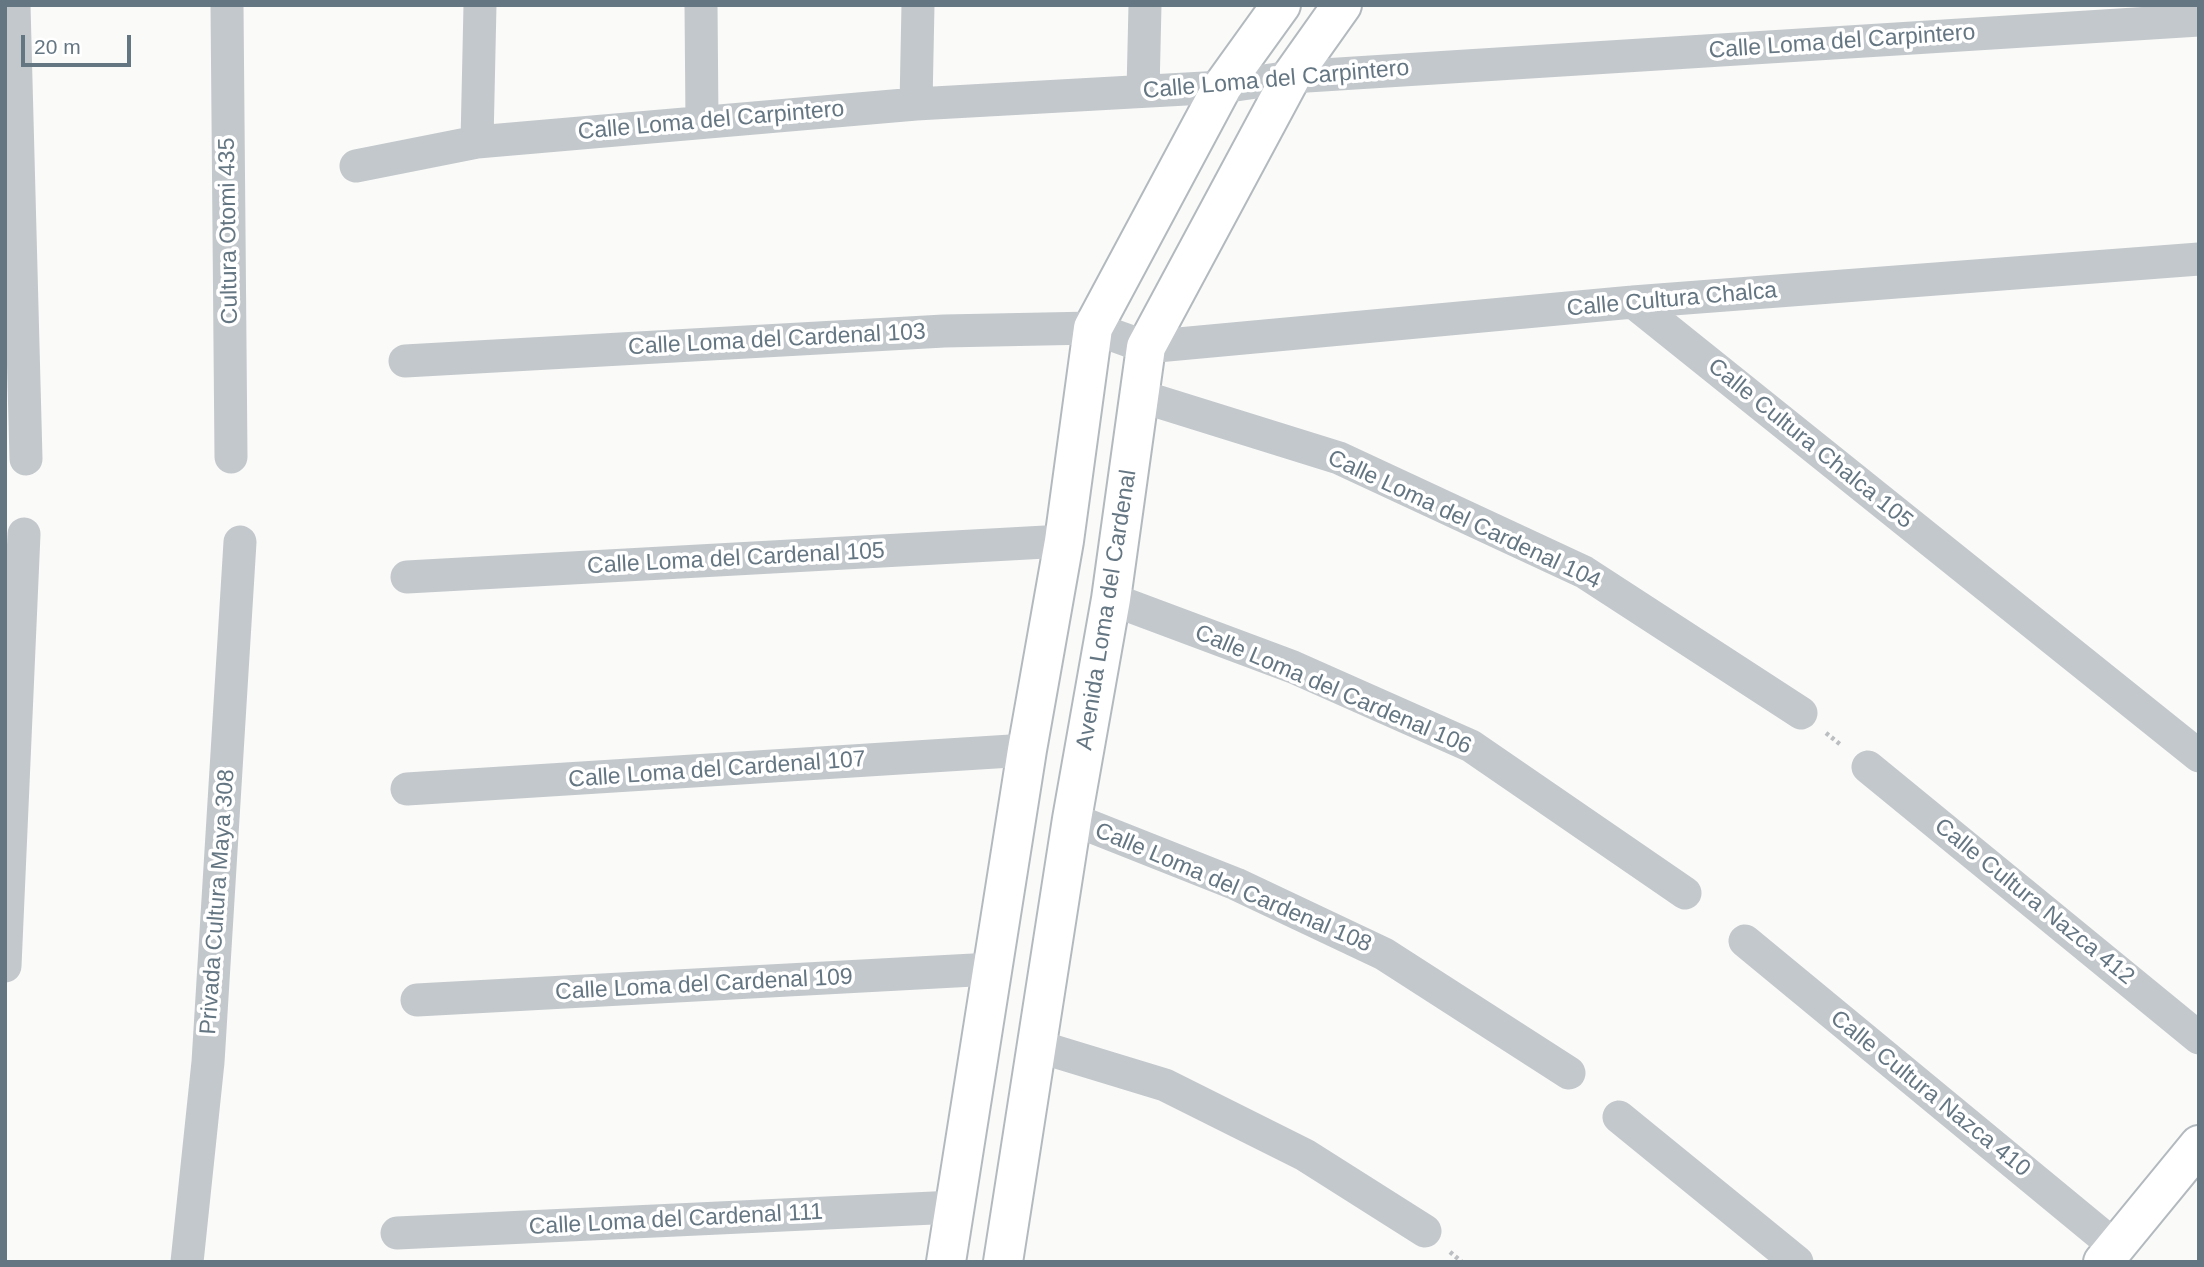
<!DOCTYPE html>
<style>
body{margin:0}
#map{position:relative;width:2204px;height:1267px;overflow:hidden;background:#fafaf8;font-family:Arial,sans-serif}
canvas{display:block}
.frame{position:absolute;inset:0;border:7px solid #657683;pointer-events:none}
.scale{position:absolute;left:21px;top:35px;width:110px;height:32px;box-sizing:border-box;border:4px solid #657683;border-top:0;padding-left:9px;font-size:21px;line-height:24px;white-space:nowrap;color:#657683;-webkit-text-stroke:5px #fff;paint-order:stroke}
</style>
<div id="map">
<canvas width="2204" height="1267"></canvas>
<div class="frame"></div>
<div class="scale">20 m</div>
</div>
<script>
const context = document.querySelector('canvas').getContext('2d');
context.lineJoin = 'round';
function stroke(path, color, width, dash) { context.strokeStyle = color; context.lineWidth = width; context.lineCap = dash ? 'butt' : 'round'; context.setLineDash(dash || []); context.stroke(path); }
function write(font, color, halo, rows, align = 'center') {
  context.font = font + ' Arial,sans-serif'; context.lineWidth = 7; context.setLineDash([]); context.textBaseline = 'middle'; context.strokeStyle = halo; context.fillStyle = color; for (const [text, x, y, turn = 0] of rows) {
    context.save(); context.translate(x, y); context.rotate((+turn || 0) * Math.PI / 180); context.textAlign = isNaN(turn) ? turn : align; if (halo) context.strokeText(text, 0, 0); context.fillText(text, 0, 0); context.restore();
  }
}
const secondary = new Path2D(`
 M946,1262L1027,750L1064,541L1093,328L1222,87L1281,5
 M1003,1262L1072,819L1111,599L1146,347L1291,77L1342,5
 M2103,1262L2199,1145`);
stroke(secondary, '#b3babf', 42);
stroke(new Path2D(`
 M1826,733L1841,745
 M1450,1252L1462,1262`), '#bbbfc2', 4.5, [3.5, 3.5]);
stroke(new Path2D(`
 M14,5L26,459
 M227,5L231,457
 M701,5L702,121
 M1143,91L1145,5
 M916,104L918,5
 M477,142L480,5
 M356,166L477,142L916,104L1222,87L1291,77L2199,20
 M1633,302L2199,756
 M405,361L944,331L1093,328L1146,347L1633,302L2199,259
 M1140,396L1339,458L1584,572L1801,713
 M407,577L1064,541
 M1111,599L1293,667L1471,746L1685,893
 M1868,767L2199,1038
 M407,789L1027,750
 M1072,819L1236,884L1384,954L1569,1073
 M1745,941L2116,1247
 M5,966L24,534
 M417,1000L992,969
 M1037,1046L1165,1085L1305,1155L1425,1231
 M1619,1117L1797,1262
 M397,1233L955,1207
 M187,1262L208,1062L240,542`), '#c3c8cc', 33);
stroke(secondary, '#fff', 38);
write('23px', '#657683', '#fff', [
 ["Calle Loma del Carpintero",1842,42,-4],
 ["Calle Loma del Carpintero",1276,80,-5],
 ["Calle Loma del Carpintero",711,121,-5],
 ["Cultura Otomi 435",229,231,-91],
 ["Calle Cultura Chalca",1672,300,-5],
 ["Calle Loma del Cardenal 103",777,340,-3],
 ["Calle Cultura Chalca 105",1810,444,39],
 ["Calle Loma del Cardenal 104",1464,520,25],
 ["Calle Loma del Cardenal 105",736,559,-3],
 ["Avenida Loma del Cardenal",1107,610,-81],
 ["Calle Loma del Cardenal 106",1333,690,23],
 ["Calle Loma del Cardenal 107",717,770,-4],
 ["Calle Loma del Cardenal 108",1233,888,23],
 ["Privada Cultura Maya 308",218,902,-86],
 ["Calle Cultura Nazca 412",2034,902,39],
 ["Calle Loma del Cardenal 109",704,985,-3],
 ["Calle Cultura Nazca 410",1930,1094,39],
 ["Calle Loma del Cardenal 111",676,1220,-3]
]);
</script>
